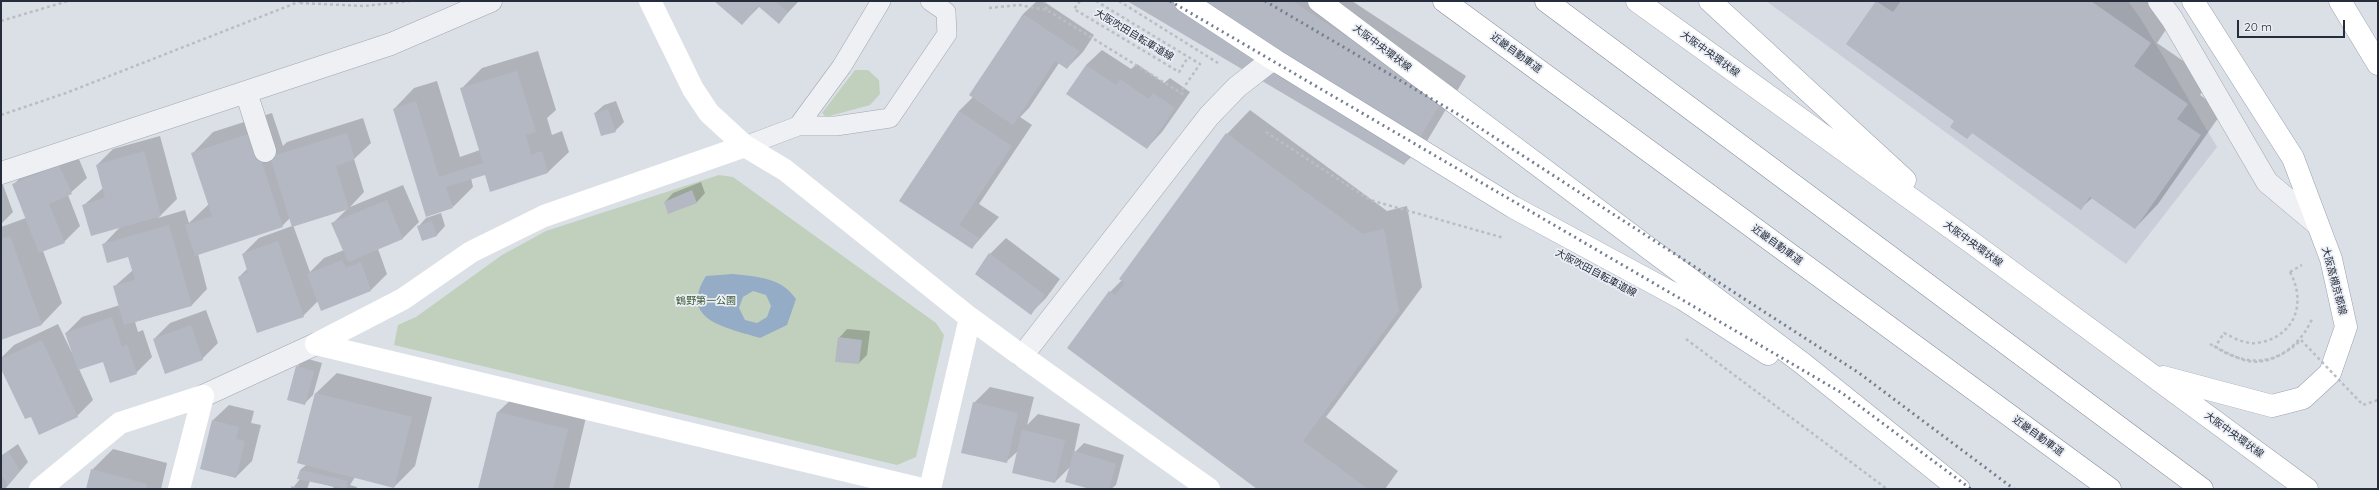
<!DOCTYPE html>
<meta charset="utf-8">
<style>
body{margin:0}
#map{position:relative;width:2379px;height:490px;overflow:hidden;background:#dbdfe6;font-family:Quicksand,sans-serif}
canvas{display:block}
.frame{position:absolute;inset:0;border:2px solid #252d3c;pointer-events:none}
.scale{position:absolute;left:2237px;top:20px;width:108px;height:18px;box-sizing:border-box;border:2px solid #252d3c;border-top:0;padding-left:5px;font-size:12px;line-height:14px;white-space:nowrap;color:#252d3c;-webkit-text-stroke:3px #ebeef4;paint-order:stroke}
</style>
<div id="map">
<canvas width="2379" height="490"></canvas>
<div class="frame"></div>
<div class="scale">20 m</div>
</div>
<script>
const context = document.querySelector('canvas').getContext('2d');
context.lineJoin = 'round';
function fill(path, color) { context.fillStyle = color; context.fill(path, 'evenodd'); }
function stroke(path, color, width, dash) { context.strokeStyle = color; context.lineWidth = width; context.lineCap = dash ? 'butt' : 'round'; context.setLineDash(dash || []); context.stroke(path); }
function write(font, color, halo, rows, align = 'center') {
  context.font = font + ' Quicksand,"Noto Sans JP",sans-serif'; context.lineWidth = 3.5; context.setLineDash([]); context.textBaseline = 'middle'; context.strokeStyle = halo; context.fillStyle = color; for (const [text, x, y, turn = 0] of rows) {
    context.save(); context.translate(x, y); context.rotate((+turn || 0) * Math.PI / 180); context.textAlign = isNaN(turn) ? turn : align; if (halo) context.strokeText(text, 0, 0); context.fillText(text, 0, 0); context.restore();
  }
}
fill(new Path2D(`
 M1766,1H2128L2141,19L2217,147L2126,264Z`), '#c9ced8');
fill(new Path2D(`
 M855,70H868L879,80L880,94L870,105L826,117L822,113Z
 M719,175L733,177L936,323L944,335L916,457L897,465L394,345L398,325L416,317L502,255L546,231Z`), '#c1d0bc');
fill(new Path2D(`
 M733,274C758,277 781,277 796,299L787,325L760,338C729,328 677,321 706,276ZM753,291L766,295L771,306L767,317L757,323L745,320L739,308L743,297Z`), '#95acc7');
fill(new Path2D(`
 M716,1H799L779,22L760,6L742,24Z
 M1037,1H1043L1094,35L1083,52L1067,68L1059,63L1029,108L1020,117L1032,125L979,204L999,217L972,248L900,200L959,111L973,97L1023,14Z
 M1129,1H1352L1466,76L1427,141L1404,164Z
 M1877,1H2147L2173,19L2157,43L2211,80L2200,95L2223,111L2158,204L2135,228L2092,198L2081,208L1973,132L1967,138L1955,121L1847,44Z
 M1102,50L1131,69L1137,64L1164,83L1170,78L1190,92L1162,132L1147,148L1086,65Z
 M538,51L556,110L547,118L552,135L562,131L569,152L548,172L486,174L471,178L473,187L453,207L394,109L414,88L437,81L460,157L480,150L461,89L482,68Z
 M616,101L624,122L615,131L595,113L604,105Z
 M1250,110L1387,211L1407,206L1422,287L1326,417L1398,471L1385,489H1259L1068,348L1110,292L1122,280L1227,134Z
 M272,113L283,146L287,142L363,118L371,143L354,159L364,192L350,207L403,185L419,222L403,238L378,249L387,274L371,290L322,309L318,301L303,316L239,277L247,269L243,254L259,238L292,226L290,218L282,226L198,254L207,289L192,305L135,322L138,332L143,330L152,357L136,373L103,361L79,369L93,400L77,416L31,415L1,366V358L14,345L58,324L74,357L66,333L82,317L120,305L115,286L133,270L129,256L103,245L121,226L84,205L103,188L97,165L113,149L160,136L177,199L158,218L185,210L189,223L209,204L193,153L213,132ZM348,208L333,223L344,250L324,258L310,272L293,225Z
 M75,150L87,178L68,195L80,226L64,242L43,251L62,303L42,324L1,339V227L26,218L13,185L29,169Z
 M701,182L705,193L697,202L669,213L665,202L673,193Z
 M1,185H3L13,212L1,224Z
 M441,213L445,226L437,235L423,240L418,227L426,218Z
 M1006,238L1060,279L1046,298L1031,313L990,254Z
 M206,310L218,343L202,359L154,339L170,323Z
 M847,329L870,331L867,355L859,363L839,338Z
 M305,358L322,363L313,395L304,404L297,367Z
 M337,373L432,397L415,466L394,487L355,477L350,485L357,487L356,489H332L334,487L310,481L307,489H292L300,479V470L306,465L316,393Z
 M990,387L1034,397L1027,425L1038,414L1080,424L1074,453L1084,443L1124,455L1116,485L1111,489H1094L1071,466L1055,482L1018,451L1006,462L974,403Z
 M519,392L588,409L569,489H479L498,412Z
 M229,405L254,411L251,423L261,425L252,461L236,477L213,420Z
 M18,444L28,462L5,489H1V456Z
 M113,449L167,463L161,489H87L92,470Z`), '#0003');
fill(new Path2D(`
 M714,1H775L788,12L779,24L758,6L742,25Z
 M1127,1H1292L1443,99L1404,165Z
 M1876,1L1893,12L1901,1H2091L2151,43L2134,66L2188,104L2177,119L2201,135L2135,229L2090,197L2081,210L1972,133L1967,139L1950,127L1954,121L1846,44Z
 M1023,14L1079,51L1067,69L1055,61L1013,125L969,95Z
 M1086,65L1116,85L1120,79L1149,99L1153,93L1175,108L1147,149L1066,94Z
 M517,71L536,132L526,135L531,155L542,151L548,173L490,192L485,175L446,187L453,208L426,217L393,109L416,101L439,177L483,163L460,88Z
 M608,109L616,132L601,136L594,113Z
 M959,111L1012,146L959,225L979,238L972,249L899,201Z
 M252,133L283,227L195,256L185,225L212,216L191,153Z
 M347,133L355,159L336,166L349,209L292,227L270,157Z
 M1226,133L1363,234L1384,229L1399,311L1303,441L1368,489H1257L1067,348L1109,291L1115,295L1125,283L1119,279Z
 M144,151L161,216L91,236L82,205L105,198L96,165Z
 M59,165L72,194L49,204L65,243L39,253L12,184Z
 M692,190L697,203L668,214L664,202Z
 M387,200L403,239L348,262L331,223Z
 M432,221L437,236L422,241L417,226Z
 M169,225L192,306L124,325L113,286L135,280L128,257L107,263L102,244Z
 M10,236L42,325L1,340V239Z
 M278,241L304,317L257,333L238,277L248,273L242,254Z
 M989,253L1045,295L1031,315L975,274Z
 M342,260L346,268L361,262L371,291L321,311L307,274Z
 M112,317L122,347L127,345L137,374L110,383L103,362L78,370L65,333Z
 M191,325L203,360L165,374L153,339Z
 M838,337L862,340L859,364L835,362Z
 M42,340L78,417L39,435L31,417L25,419L1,369V359Z
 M296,366L314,371L305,405L287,400Z
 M315,393L412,417L394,488L297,463Z
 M973,402L1018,413L1007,463L961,453Z
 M497,412L568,429L553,489H478Z
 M212,420L239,427L236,439L245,441L236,478L200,469Z
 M1022,430L1065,440L1055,483L1012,473Z
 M1074,451L1116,464L1109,489H1090L1065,482Z
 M9,452L20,471L8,485L1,474V457Z
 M91,469L147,484L146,489H86Z
 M300,470L348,481L346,489L297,479Z
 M291,486L300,489H291Z`), '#b3b8c3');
const lane = new Path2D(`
 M798,126L842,66L881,1
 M745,146L798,126H836L890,118L947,34L946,12L930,1`);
const street = new Path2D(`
 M2159,1L2172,19L2267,182L2317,224
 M246,92L265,151
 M1,173L391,44L491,1
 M1022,356L1209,116L1237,87L1273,59
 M203,396L316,344`);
const primary = new Path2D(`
 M1185,1L1273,59L1513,207L1683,299L1768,354
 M1319,1L1802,363L1959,489
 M1637,1L1975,245L2307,489
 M1710,1L1905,180
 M2340,1L2378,64
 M2163,377L2272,406L2303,398L2330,373L2346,327L2331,259L2293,158L2193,1`);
const highway = new Path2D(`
 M1444,1L2110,489
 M1546,1L2202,489`);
stroke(lane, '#a1a6b0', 20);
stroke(street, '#a1a6b0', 23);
stroke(primary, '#9ba3b2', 23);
stroke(highway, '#838c9d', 23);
stroke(new Path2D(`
 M1044,1L1047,10
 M1080,1L1074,9L1179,72L1188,57
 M1096,1L1200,64L1180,93
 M1119,1L1218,63
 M300,3L364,6L410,1
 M989,8L1019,5L1047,10L1186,96
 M1,21L68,1
 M1,115L66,93L301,1
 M1266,132L1370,200L1504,238
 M2290,272L2302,265
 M1686,339L1887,489
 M2210,344C2220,349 2230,355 2241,359C2271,370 2301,345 2312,319`), '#babdc4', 2.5, [3, 3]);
stroke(lane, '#eef0f4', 19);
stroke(street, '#eef0f4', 22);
stroke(new Path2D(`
 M650,1L693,89L709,113L745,146L785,170L970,318L1022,356L1209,489
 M316,344L922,489
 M316,344L403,299L471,252L544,216L745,146
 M40,489L120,423L203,396
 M179,489L203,396
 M930,489L970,318`), '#fff', 22);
stroke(primary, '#fff', 22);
stroke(highway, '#fff', 22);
stroke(new Path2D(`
 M1170,1L1842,393L1971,489
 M1265,1L1466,119L1859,373L2014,489`), '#757e90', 3, [2, 4]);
stroke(new Path2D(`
 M2290,272C2303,296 2300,324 2274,338C2267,341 2258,344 2250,343C2241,342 2232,337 2224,333L2215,347C2246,366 2274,366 2301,340L2363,405L2378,400`), '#babdc4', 2.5, [3, 3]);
write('10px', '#252d3c', '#ebeef4', [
 ["大阪吹田自転車道線",1134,35,31],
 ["大阪中央環状線",1382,48,37],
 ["近畿自動車道",1516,53,36],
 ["大阪中央環状線",1710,54,36],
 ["大阪中央環状線",1973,244,36],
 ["近畿自動車道",1777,245,36],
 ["大阪吹田自転車道線",1596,273,28],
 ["大阪高槻京都線",2334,281,75],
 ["大阪中央環状線",2234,435,36],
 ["近畿自動車道",2038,436,36]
]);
write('10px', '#385833', '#ebeef4', [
 ["鶴野第一公園",706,301]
]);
</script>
